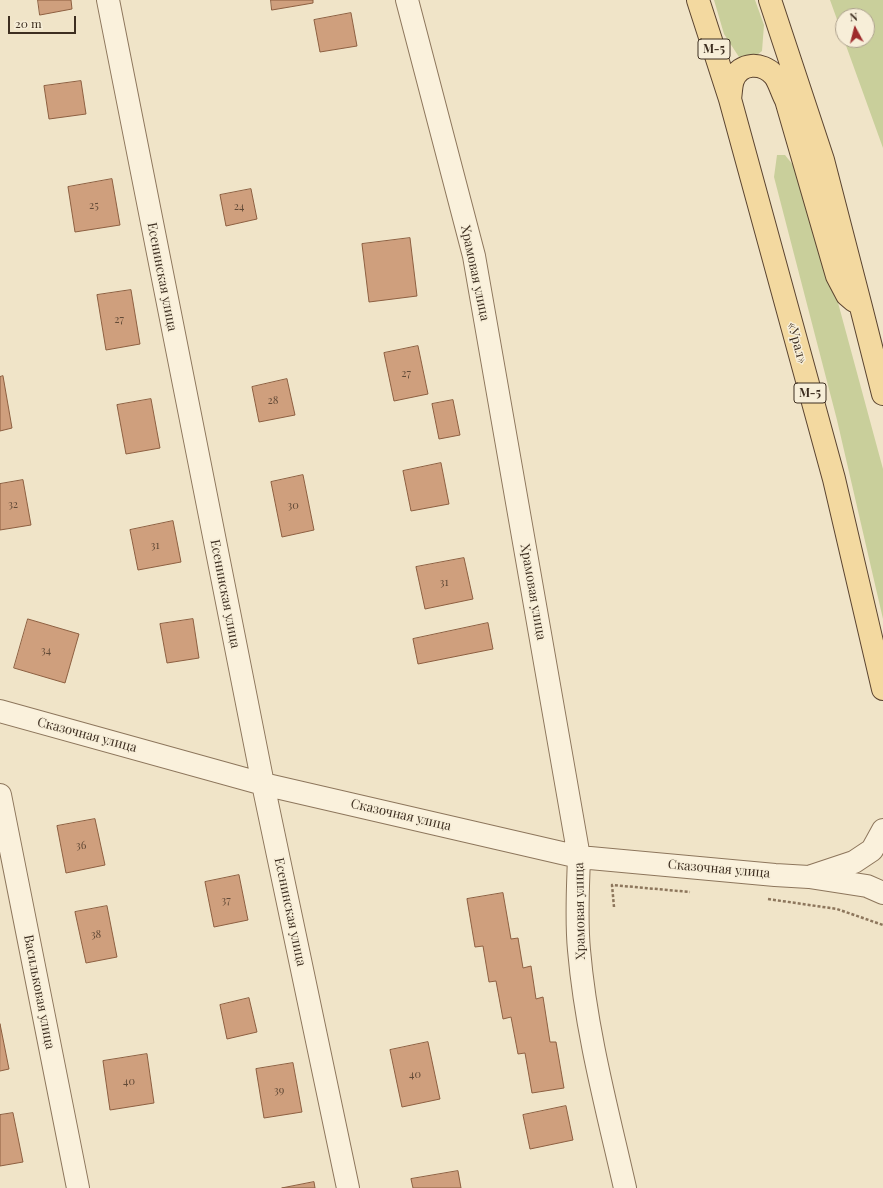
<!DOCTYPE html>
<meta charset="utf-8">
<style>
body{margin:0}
#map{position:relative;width:883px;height:1188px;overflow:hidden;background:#f0e4c8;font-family:"Playfair Display",serif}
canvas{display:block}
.north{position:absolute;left:835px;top:8px;width:40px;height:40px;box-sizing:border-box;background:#f7eed8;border:1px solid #ada18e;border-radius:50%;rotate:353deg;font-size:11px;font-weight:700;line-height:16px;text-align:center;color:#3d2e20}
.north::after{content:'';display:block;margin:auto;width:14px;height:18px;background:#9e2a2b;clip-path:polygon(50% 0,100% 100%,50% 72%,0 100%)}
.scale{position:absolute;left:8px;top:16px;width:68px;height:18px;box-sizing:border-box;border:2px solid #3d2e20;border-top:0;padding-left:5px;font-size:12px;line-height:14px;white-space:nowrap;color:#3d2e20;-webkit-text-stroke:3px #f7eed8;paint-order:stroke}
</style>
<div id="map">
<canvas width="883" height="1188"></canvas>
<div class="north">N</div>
<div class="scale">20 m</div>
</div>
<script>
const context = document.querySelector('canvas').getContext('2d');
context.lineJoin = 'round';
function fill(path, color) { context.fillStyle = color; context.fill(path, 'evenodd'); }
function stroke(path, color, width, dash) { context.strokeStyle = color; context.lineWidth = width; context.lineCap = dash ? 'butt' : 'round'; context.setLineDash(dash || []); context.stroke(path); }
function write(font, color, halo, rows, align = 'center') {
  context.font = font + ' "Playfair Display",serif'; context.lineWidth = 3; context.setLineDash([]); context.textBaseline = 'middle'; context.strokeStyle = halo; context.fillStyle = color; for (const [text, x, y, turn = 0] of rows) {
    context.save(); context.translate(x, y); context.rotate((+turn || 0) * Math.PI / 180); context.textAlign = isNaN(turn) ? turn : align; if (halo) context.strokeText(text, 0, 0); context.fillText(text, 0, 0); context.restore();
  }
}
fill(new Path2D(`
 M714,0H755L764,25L762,51L752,59L739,57L724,34Z
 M830,0H883V148L844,40H867V16H843V36Z
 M777,155H785L793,165L807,188L883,469V619L837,420L774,177Z`), '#c9cf9b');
const building = new Path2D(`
 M38,0H71L72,9L40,15Z
 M271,0H313V3L272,10Z
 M351,13L357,46L320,52L314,20Z
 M81,81L86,114L49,119L44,86Z
 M112,179L120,225L75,232L68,187Z
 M251,189L257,219L226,226L220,195Z
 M410,238L417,296L369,302L362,244Z
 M131,290L140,344L106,350L97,295Z
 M418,346L428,394L394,401L384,353Z
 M3,376L12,428L0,431V377Z
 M287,379L295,415L259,422L252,387Z
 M151,399L160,448L126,454L117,405Z
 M453,400L460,435L439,439L432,404Z
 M441,463L449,504L411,511L403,471Z
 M303,475L314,530L282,537L271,482Z
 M23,480L31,525L0,530V484Z
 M173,521L181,562L138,570L130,530Z
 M464,558L473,599L425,609L416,567Z
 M28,619L79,634L65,683L14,668Z
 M193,619L199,658L167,663L160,624Z
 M488,623L493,649L418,664L413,639Z
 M95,819L105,865L66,873L57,826Z
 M239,875L248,920L214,927L205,882Z
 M503,893L511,939L518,938L523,968L531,966L536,999L543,997L550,1042H556L564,1088L532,1093L525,1053L518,1054L511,1017L503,1019L496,981L489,982L483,946L475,947L467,899Z
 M107,906L117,957L86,963L75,912Z
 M249,998L257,1032L227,1039L220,1005Z
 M0,1024L9,1069L0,1071Z
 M428,1042L440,1099L402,1107L390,1050Z
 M147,1054L154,1103L110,1110L103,1061Z
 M293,1063L302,1112L264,1118L256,1069Z
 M566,1106L573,1140L530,1149L523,1115Z
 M13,1113L23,1162L0,1166V1115Z
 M458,1171L461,1188H413L411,1179Z
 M314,1182L315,1188H282Z`);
fill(building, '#cf9f7d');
stroke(building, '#8d5f41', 1);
const minor = new Path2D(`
 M108,0L263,784L348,1188
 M407,0L474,256L579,857C578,888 576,919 579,950C586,1031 607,1109 625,1188
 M0,711L263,784L579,857L775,875L809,877L867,886L883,893
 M0,795L78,1188
 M812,876L854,862L872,850L883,830`);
const primary = new Path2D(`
 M698,0L730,99L834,479L883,689
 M770,0L823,160L861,307L883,394
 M730,99C731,93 731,85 733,80C740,62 762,62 774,75C779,81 782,93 786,100L837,276L847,295L854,301`);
stroke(minor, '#8d765c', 24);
stroke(primary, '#5b4430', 24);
stroke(new Path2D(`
 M768,899L837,909L883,925
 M614,907L612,885L690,892`), '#8d765c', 2.5, [3, 2]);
stroke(minor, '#faf1dc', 22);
stroke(primary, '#f3d9a0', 22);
write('11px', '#624a37', null, [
 ["25",94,206],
 ["24",239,207],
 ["27",119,320],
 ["27",406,374],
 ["28",273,401],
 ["32",13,505],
 ["30",293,506],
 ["31",155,546],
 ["31",444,583],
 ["34",46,651],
 ["36",81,846],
 ["37",226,901],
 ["38",96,935],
 ["40",415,1075],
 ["40",129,1082],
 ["39",279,1091]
]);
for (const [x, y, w] of [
 [714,49,32],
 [810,393,32]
]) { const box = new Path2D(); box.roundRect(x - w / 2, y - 10, w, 20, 3); context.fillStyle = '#f7eed8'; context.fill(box); stroke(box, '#3d2e20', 1); }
write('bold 12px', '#3d2e20', null, [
 ["М-5",714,49],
 ["М-5",810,393]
]);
write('13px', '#3d2e20', '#f7eed8', [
 ["Храмовая улица",475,273,78],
 ["Есенинская улица",162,277,79],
 ["«Урал»",797,343,75],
 ["Храмовая улица",533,592,80],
 ["Есенинская улица",225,594,79],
 ["Сказочная улица",87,735,15],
 ["Сказочная улица",401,815,13],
 ["Сказочная улица",719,869,5],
 ["Храмовая улица",580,911,-91],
 ["Есенинская улица",290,912,78],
 ["Васильковая улица",39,992,79]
]);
</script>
